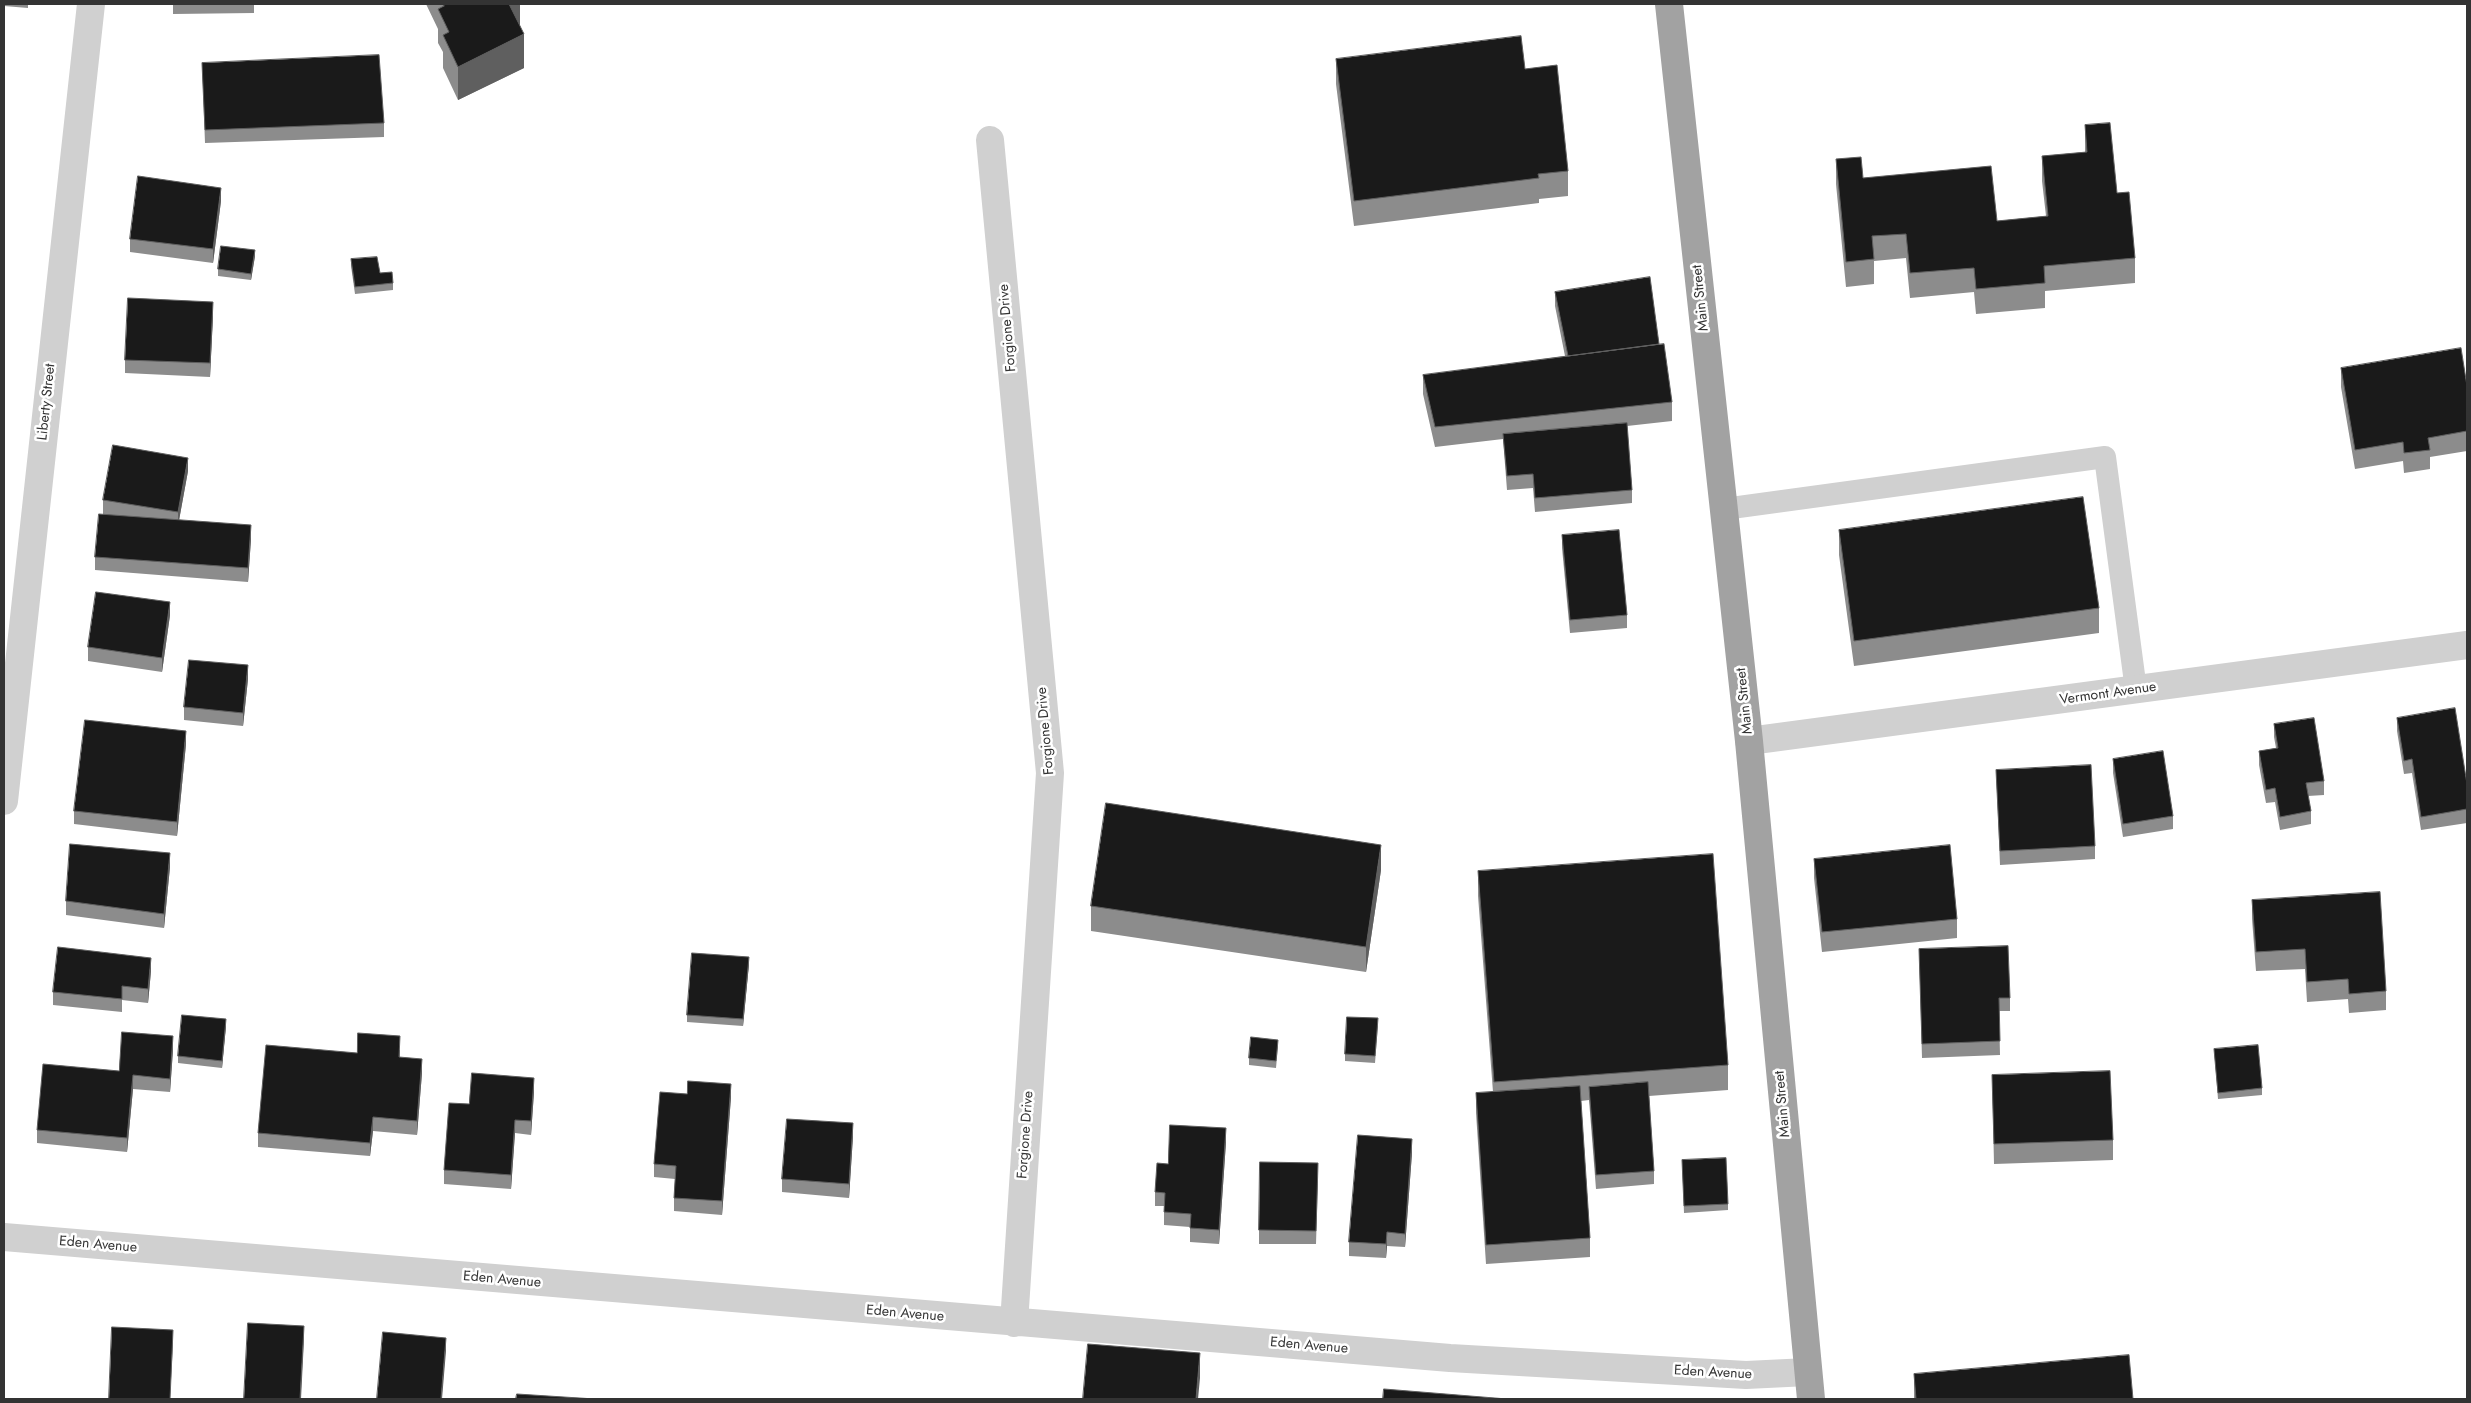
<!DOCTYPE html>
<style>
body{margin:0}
#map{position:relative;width:2471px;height:1403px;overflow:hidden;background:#fff;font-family:Jost,sans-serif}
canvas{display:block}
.frame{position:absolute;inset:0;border:5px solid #333;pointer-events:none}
</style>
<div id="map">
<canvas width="2471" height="1403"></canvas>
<div class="frame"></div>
</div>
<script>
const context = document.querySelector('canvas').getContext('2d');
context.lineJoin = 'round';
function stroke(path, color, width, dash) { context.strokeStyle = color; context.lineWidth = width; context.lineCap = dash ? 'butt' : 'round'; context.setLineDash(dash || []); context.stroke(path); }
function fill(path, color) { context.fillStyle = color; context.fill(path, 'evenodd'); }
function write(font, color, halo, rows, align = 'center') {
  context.font = font + ' Jost,sans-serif'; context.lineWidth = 5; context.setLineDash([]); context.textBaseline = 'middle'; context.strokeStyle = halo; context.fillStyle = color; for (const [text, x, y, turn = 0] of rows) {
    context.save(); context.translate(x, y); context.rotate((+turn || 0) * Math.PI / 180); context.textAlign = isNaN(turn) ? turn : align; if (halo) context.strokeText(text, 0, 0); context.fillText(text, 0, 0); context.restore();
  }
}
stroke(new Path2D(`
 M1724,509L2105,457L2136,690`), '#d0d0d0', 22);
stroke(new Path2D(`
 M990,140L1050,773L1014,1323
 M1749,741L2467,645
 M4,801L91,4
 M4,1237L1450,1358L1746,1375L1808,1372`), '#d0d0d0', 28);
stroke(new Path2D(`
 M1669,4L1749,741L1811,1399`), '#a2a2a2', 28);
fill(new Path2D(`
 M4,4H28V8L4,6Z
 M173,4H254V13L173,14Z
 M426,4H520V25L524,68L458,100L443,68V52L438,43V29Z
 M1336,59L1525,69L1568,171V196L1539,199V203L1354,226L1336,84Z
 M202,63L384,123V137L205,143Z
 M2085,125L2117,193L2135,258V283L2045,291V308L1976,314L1974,292L1910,298L1906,258L1874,261V284L1846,287L1836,184V159L1863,178L1997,221L2046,216L2042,181V156L2085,152Z
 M221,201L213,263L130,252V239Z
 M255,256L251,280L218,276V269Z
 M351,259L393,283V290L355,294L351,266Z
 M1555,292L1659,344L1672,402V421L1627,426L1632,490V503L1535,512L1533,488L1507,490L1503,439L1435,447L1423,394V375L1565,356L1555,306Z
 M213,316L210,377L125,373V360Z
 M2341,368L2467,386V451L2430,457V469L2404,473L2403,461L2355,469L2341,387Z
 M188,471L179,520L251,539L248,582L95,570V557L103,514V500Z
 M1839,530L2099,608V633L1854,666L1839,555Z
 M1562,535L1627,615V628L1570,633L1562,548Z
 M170,615L162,672L88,661V647Z
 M248,679L243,726L184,720V707Z
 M2397,718L2467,784V823L2421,830L2412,773L2404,774L2397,731Z
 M2274,724L2324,781V795L2308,796L2311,811V824L2280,830L2275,802L2266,803L2259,765V751L2276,748L2274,737Z
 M186,744L177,836L74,824V811Z
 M2113,759L2173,816V829L2123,837L2113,773Z
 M1996,770L2095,846V859L2000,865Z
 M1814,859L1957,919V938L1822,952L1814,878Z
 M170,867L164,928L66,915V901Z
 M1381,870L1366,972L1091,931V906Z
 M1478,871L1728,1065V1090L1649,1096L1654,1171V1184L1596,1189L1589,1100L1581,1101L1590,1238V1257L1486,1264L1476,1113V1093L1493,1092L1478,896Z
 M2252,900L2386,991V1010L2349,1013L2348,999L2307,1002L2305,969L2256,971L2252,919Z
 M1919,949L2010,998V1011H1999L2000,1055L1922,1058Z
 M749,964L743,1026L687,1022V1015Z
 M151,971L148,1003L122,1000V1012L53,1005V992Z
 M1378,1025L1375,1063L1345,1061V1054Z
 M226,1026L222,1068L178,1063V1056Z
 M1278,1046L1276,1068L1249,1065V1058Z
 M2214,1049L2262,1088V1095L2218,1099Z
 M173,1050L170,1092L133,1089L127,1152L37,1143V1130L119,1071Z
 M400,1050V1057L422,1073L417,1135L373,1131L370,1156L258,1147V1133L357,1053Z
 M1992,1075L2113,1140V1160L1994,1164Z
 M534,1092L531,1135L515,1133L511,1189L444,1184V1170L469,1104Z
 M731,1097L722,1215L674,1211V1198L675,1179L654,1177V1164Z
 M853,1136L849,1198L782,1192V1179Z
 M1226,1142L1219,1244L1190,1242V1227L1164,1225V1206H1155V1192L1168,1164Z
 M1412,1153L1405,1247L1387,1246L1386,1258L1349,1256V1242Z
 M1682,1160L1728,1204V1210L1684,1213Z
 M1318,1177L1316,1244H1259V1230Z
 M1914,1374L2133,1399H1914Z`), '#8c8c8c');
fill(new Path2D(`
 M509,4H520V32Z
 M524,34V68L458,100V67Z
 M221,188V201L213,263V249Z
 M255,250V256L251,280V274Z
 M213,302V316L210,377V363Z
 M188,458V471L178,526V512Z
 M251,525V539L248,582V568Z
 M170,602V615L162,672V658Z
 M248,665V679L243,726V713Z
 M186,731V744L177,836V822Z
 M1381,845V870L1366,972V947Z
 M170,853V867L164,928V914Z
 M749,957V964L743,1026V1019Z
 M151,958V971L148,1003V989Z
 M226,1019V1026L222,1068V1061Z
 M173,1036V1050L170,1092V1079Z
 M422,1059V1073L417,1135V1121Z
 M133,1075V1089L127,1152V1138Z
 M534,1078V1092L531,1135V1121Z
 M731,1084V1097L722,1215V1201Z
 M373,1117V1131L370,1156V1143Z
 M515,1120V1133L511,1189V1175Z
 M853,1123V1136L849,1198V1184Z
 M1226,1128V1142L1219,1244V1230Z
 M1412,1139V1153L1405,1247V1234Z
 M1387,1232V1246L1386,1258V1244Z
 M304,1326V1339L301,1399H300Z
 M173,1330V1343L170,1399Z
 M446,1338V1351L442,1399H441Z
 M1200,1353V1378L1198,1399H1196Z`), '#5f5f5f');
const building = new Path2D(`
 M442,4H509L524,34L458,67L443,35L449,32L438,9L444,6Z
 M1521,36L1525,69L1557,65L1568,171L1538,174L1539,178L1354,201L1336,59Z
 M379,55L384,123L205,130L202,63Z
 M2110,123L2117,193L2129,192L2135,258L2044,266L2045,283L1976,289L1974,268L1910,273L1906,234L1872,236L1874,259L1846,262L1836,159L1861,157L1863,178L1991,166L1997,221L2048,216L2042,156L2087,152L2085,125Z
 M138,176L221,188L213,249L130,239Z
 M221,246L255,250L251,274L218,269Z
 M377,257L380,273L392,272L393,283L355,287L351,259Z
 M1650,277L1659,344L1568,356L1555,292Z
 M128,298L213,302L210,363L125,360Z
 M1664,344L1672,402L1435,427L1423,375Z
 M2461,348L2467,386V431L2428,438L2430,450L2404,453L2403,442L2355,450L2341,368Z
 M1627,423L1632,490L1535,498L1533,474L1507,476L1503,434Z
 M113,445L188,458L178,512L103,500Z
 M2083,497L2099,608L1854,641L1839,530Z
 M99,514L251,525L248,568L95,557Z
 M1619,530L1627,615L1570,620L1562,535Z
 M96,592L170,602L162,658L88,647Z
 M189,660L248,665L243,713L184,707Z
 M2455,708L2467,784V809L2421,817L2412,759L2404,761L2397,718Z
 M2314,718L2324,781L2306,783L2311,811L2280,817L2275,788L2266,790L2259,751L2278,748L2274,724Z
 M85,720L186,731L177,822L74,811Z
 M2163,751L2173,816L2123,824L2113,759Z
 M2091,765L2095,846L2000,851L1996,770Z
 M1106,803L1381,845L1366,947L1091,906Z
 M70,844L170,853L164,914L66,901Z
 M1950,845L1957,919L1822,932L1814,859Z
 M1713,854L1728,1065L1494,1082L1478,871Z
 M2380,892L2386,991L2349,994L2348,979L2307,982L2305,949L2256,952L2252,900Z
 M2008,946L2010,998H1999L2000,1041L1922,1044L1919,949Z
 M58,947L151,958L148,989L122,986V999L53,992Z
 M692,953L749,957L743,1019L687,1015Z
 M182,1015L226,1019L222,1061L178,1056Z
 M1347,1017L1378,1018L1375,1056L1345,1054Z
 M122,1032L173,1036L170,1079L133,1075L127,1138L37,1130L43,1064L119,1071Z
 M358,1033L400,1036L399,1057L422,1059L417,1121L373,1117L370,1143L258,1133L266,1045L357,1053Z
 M1251,1037L1278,1040L1276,1061L1249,1058Z
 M2258,1045L2262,1088L2218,1093L2214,1049Z
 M2110,1071L2113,1140L1994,1144L1992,1075Z
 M472,1073L534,1078L531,1121L515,1120L511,1175L444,1170L449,1103L469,1104Z
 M688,1081L731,1084L722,1201L674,1198L676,1166L654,1164L660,1092L687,1094Z
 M1648,1082L1654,1171L1596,1175L1589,1087Z
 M1580,1086L1590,1238L1486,1245L1476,1093Z
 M787,1119L853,1123L849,1184L782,1179Z
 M1170,1125L1226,1128L1219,1230L1190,1228L1191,1214L1164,1212L1165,1193L1155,1192L1157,1163L1168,1164Z
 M1358,1135L1412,1139L1405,1234L1387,1232L1386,1244L1349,1242Z
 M1726,1158L1728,1204L1684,1206L1682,1160Z
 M1260,1162L1318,1163L1316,1231L1259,1230Z
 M248,1323L304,1326L300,1399H244Z
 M112,1327L173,1330L170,1399H109Z
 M383,1332L446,1338L441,1399H377Z
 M1088,1344L1200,1353L1196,1399H1083Z
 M2129,1355L2133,1399H1916L1914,1374Z
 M1384,1389L1507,1399H1383Z
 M517,1394L595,1399H516Z`);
fill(building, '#1a1a1a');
stroke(building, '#5f5f5f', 1);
write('14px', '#333', '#fff', [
 ["Main Street",1701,298,-96],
 ["Forgione Drive",1008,328,-95],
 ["Liberty Street",47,402,-84],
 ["Vermont Avenue",2108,694,-8],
 ["Main Street",1745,701,-96],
 ["Forgione Drive",1046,731,-95],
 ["Main Street",1783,1104,-95],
 ["Forgione Drive",1026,1135,-86],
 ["Eden Avenue",98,1245,5],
 ["Eden Avenue",502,1280,5],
 ["Eden Avenue",905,1314,5],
 ["Eden Avenue",1309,1346,5],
 ["Eden Avenue",1713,1373,3]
]);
</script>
